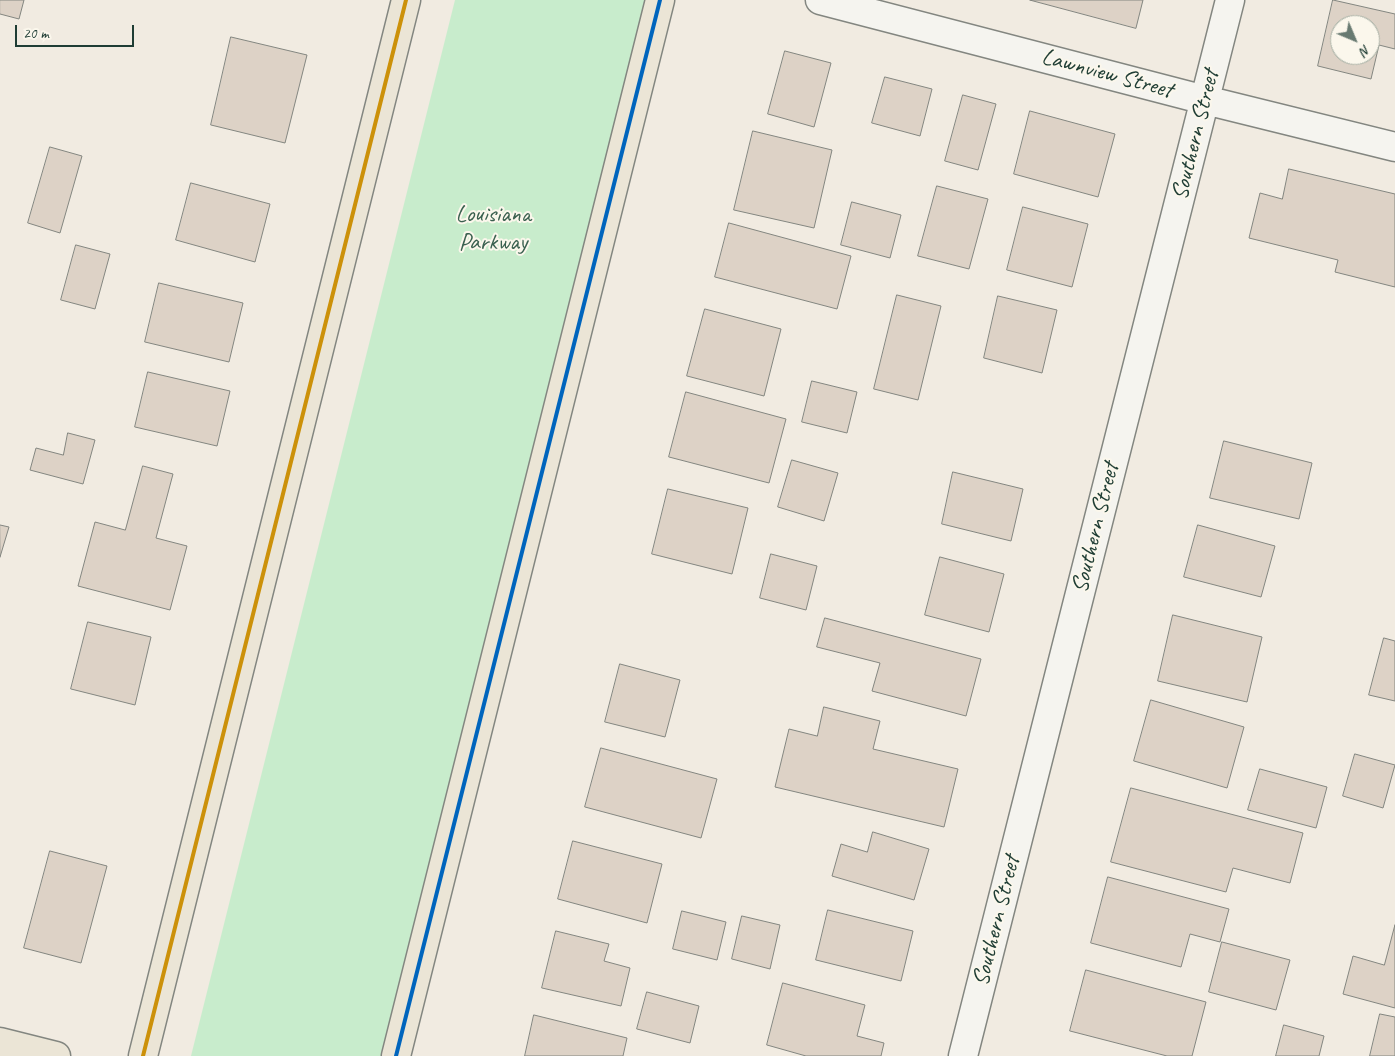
<!DOCTYPE html>
<style>
body{margin:0}
#map{position:relative;width:1395px;height:1056px;overflow:hidden;background:#f1ebe1;font-family:Caveat,sans-serif}
canvas{display:block}
.north{position:absolute;left:1330px;top:15px;width:50px;height:50px;box-sizing:border-box;background:#fbf7ec;border:1px solid #a3ada2;border-radius:50%;rotate:135deg;font-size:14px;font-weight:700;line-height:20px;text-align:center;color:#1f3d34}
.north::after{content:'';display:block;margin:auto;width:18px;height:22px;background:#687a71;clip-path:polygon(50% 0,100% 100%,50% 72%,0 100%)}
.scale{position:absolute;left:15px;top:25px;width:119px;height:22px;box-sizing:border-box;border:2px solid #1f3d34;border-top:0;padding-left:6px;font-size:15px;line-height:18px;white-space:nowrap;color:#1f3d34;-webkit-text-stroke:4px #fbf7ec;paint-order:stroke}
</style>
<div id="map">
<canvas width="1395" height="1056"></canvas>
<div class="north">N</div>
<div class="scale">20 m</div>
</div>
<script>
const context = document.querySelector('canvas').getContext('2d');
context.lineJoin = 'round';
function fill(path, color) { context.fillStyle = color; context.fill(path, 'evenodd'); }
function stroke(path, color, width, dash) { context.strokeStyle = color; context.lineWidth = width; context.lineCap = dash ? 'butt' : 'round'; context.setLineDash(dash || []); context.stroke(path); }
function write(font, color, halo, rows, align = 'center') {
  context.font = font + ' Caveat,sans-serif'; context.lineWidth = 4; context.setLineDash([]); context.textBaseline = 'middle'; context.strokeStyle = halo; context.fillStyle = color; for (const [text, x, y, turn = 0] of rows) {
    context.save(); context.translate(x, y); context.rotate((+turn || 0) * Math.PI / 180); context.textAlign = isNaN(turn) ? turn : align; if (halo) context.strokeText(text, 0, 0); context.fillText(text, 0, 0); context.restore();
  }
}
fill(new Path2D(`
 M455,0H647L382,1056H191Z`), '#c8eccc');
const building = new Path2D(`
 M0,0H24L19,19L0,14Z
 M1030,0H1143L1136,28Z
 M1333,0L1395,14V49L1379,45L1371,79L1318,66ZM1340,25H1370V55H1340Z
 M231,37L307,55L285,143L211,125Z
 M785,51L831,63L814,127L768,114Z
 M885,77L932,89L920,136L872,123Z
 M963,95L996,104L978,170L945,161Z
 M1030,111L1115,134L1098,197L1014,174Z
 M753,131L832,150L814,228L734,210Z
 M50,147L82,156L60,233L28,223Z
 M1289,169L1395,194V287L1335,272L1338,260L1249,238L1260,193L1282,199Z
 M191,183L270,204L255,262L176,240Z
 M937,186L988,199L969,269L918,256Z
 M852,202L901,215L890,258L841,245Z
 M1023,207L1088,224L1072,287L1007,270Z
 M729,223L851,256L837,309L715,277Z
 M76,245L110,254L95,309L61,300Z
 M159,283L243,303L229,362L145,342Z
 M897,295L941,306L918,400L874,389Z
 M998,296L1057,310L1042,373L984,358Z
 M705,309L781,329L764,396L687,376Z
 M148,372L230,391L217,446L135,427Z
 M812,381L857,392L847,433L802,422Z
 M686,392L786,419L769,483L669,457Z
 M68,433L95,440L83,484L30,470L36,448L63,455Z
 M1224,441L1312,463L1299,519L1210,498Z
 M792,460L838,473L824,521L778,507Z
 M143,466L173,474L156,538L187,546L170,610L78,586L95,522L125,530Z
 M953,472L1023,489L1011,541L942,524Z
 M668,489L748,508L732,574L652,554Z
 M0,525L9,527L0,557Z
 M1198,525L1275,546L1261,597L1184,577Z
 M771,554L817,566L806,610L760,598Z
 M940,557L1004,574L989,632L925,615Z
 M1173,615L1262,637L1247,702L1158,681Z
 M825,618L981,659L966,716L872,691L880,663L817,647Z
 M88,622L151,637L135,705L71,689Z
 M1384,638L1395,641V701L1369,695Z
 M620,664L680,680L665,737L605,722Z
 M1151,700L1244,727L1227,788L1134,761Z
 M824,707L880,721L873,749L958,769L944,827L775,787L789,729L817,736Z
 M601,748L717,779L701,838L585,807Z
 M1355,754L1395,765L1383,808L1343,796Z
 M1260,769L1327,787L1316,828L1248,810Z
 M1131,788L1303,833L1290,883L1233,868L1226,892L1111,862Z
 M873,832L929,849L914,900L832,876L841,844L867,852Z
 M573,841L662,864L647,923L558,899Z
 M50,851L107,866L81,963L24,948Z
 M1108,877L1229,909L1220,942L1190,934L1181,967L1091,943Z
 M828,910L913,931L901,981L816,960Z
 M682,911L726,922L717,960L673,949Z
 M742,916L780,925L770,969L732,959Z
 M1395,925V1008L1343,994L1353,956L1384,965Z
 M556,931L609,944L604,961L630,968L621,1006L542,988Z
 M1222,942L1290,960L1276,1010L1209,992Z
 M1086,970L1206,1002L1192,1056H1167L1070,1031Z
 M783,983L865,1005L857,1036L884,1043L881,1056H806L767,1045Z
 M647,992L699,1006L690,1043L637,1029Z
 M1380,1014L1395,1017V1056H1370Z
 M534,1015L627,1038L623,1056H525Z
 M1284,1025L1324,1036L1319,1056H1276Z`);
fill(building, '#ddd2c6');
stroke(building, '#838680', 1);
const minor = new Path2D(`
 M820,0L1205,100L1395,147
 M963,1056L1230,0`);
const major = new Path2D(`
 M0,1042L56,1056
 M143,1056L406,0
 M396,1056L660,0`);
stroke(minor, '#838680', 31);
stroke(major, '#838680', 31);
stroke(minor, '#f5f4ef', 28);
stroke(major, '#ebe5d6', 28);
stroke(new Path2D(`
 M143,1056L406,0`), '#cc910a', 4);
stroke(new Path2D(`
 M396,1056L660,0`), '#0065bd', 4);
write('24px', '#1f3d34', '#fbf7ec', [
 ["Lawnview Street",1107,74,15],
 ["Southern Street",1196,135,-76],
 ["Southern Street",1096,528,-76],
 ["Southern Street",997,921,-76]
]);
write('24px', '#3a604f', '#fbf7ec', [
 ["Louisiana",493,215],
 ["Parkway",493,243]
]);
</script>
